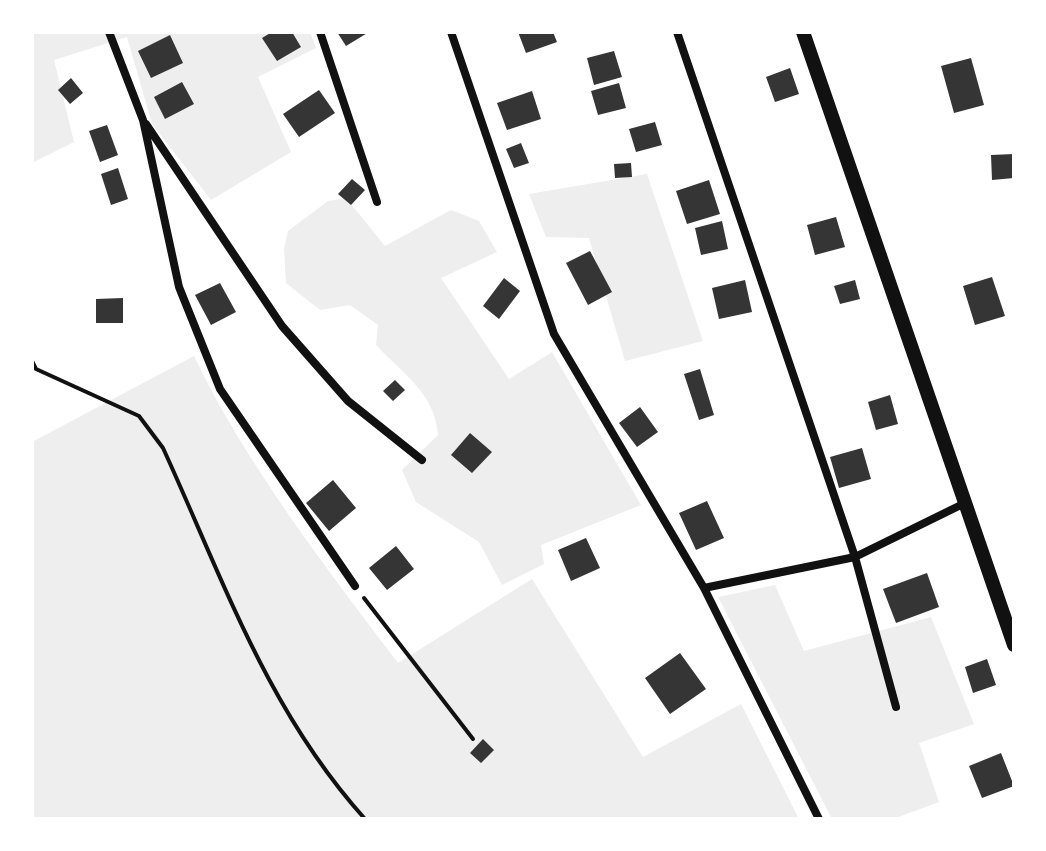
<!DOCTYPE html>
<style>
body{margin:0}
#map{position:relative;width:1046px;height:851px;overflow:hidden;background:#fff;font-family:"Asap Condensed",sans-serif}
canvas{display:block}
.frame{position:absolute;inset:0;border:34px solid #fff;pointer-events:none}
</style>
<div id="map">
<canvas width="1046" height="851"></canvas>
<div class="frame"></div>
</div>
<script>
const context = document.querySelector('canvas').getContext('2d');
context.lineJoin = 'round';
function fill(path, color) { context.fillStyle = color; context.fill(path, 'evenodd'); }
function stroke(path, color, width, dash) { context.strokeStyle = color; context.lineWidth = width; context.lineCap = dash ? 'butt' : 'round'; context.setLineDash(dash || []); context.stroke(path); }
fill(new Path2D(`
 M32,32H310L316,48L258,77L291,152L211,200L152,124L127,37L54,60L74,142L32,163Z
 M647,174L703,341L625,361L589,238L546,237L529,194Z
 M346,198L385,246L451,210L479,221L497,252L441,278L509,379L552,352L641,505L541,545L544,564L502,585L479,542L416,502L402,470L438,435C435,393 403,374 376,345L378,325L350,305L320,310L286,283L284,249L288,231L328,201Z
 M194,356C245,463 327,569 398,663L532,579L643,757L741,704L799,819H32V442Z
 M775,585L804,651L931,617L974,724L919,743L939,802L893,819H832L718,597Z`), '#eee');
fill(new Path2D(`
 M272,32H292L301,47L277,61L262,38Z
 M337,32H369L346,46Z
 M518,32H553L557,42L526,53Z
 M170,35L183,63L151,78L138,51Z
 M614,51L622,77L594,85L587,58Z
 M971,58L984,105L954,113L941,66Z
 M790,68L799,94L775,102L766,77Z
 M71,78L83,93L70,104L58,90Z
 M182,82L194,104L165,119L154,97Z
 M619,83L626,108L598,115L591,91Z
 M319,90L335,113L299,137L283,114Z
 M532,91L541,119L507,130L497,103Z
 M655,122L662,145L636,152L629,129Z
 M107,125L118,155L100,162L89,131Z
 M521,143L529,163L514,168L506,149Z
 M1014,154V178L992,180L991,155Z
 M631,163L632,177L615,178L614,164Z
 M118,168L128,199L111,205L101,174Z
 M352,179L365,190L351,205L338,194Z
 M709,180L720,214L687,224L676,191Z
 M836,217L845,247L815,255L807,225Z
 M722,221L728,249L701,255L695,228Z
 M590,251L612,292L588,305L566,263Z
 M992,277L1005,316L975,325L963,286Z
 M504,278L520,291L499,319L483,306Z
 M745,280L752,312L719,319L712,288Z
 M855,280L860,299L840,304L834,286Z
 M220,283L236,312L211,325L195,295Z
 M123,298V323H96V299Z
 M700,369L714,415L699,420L684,374Z
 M395,380L405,390L393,401L383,391Z
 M890,395L898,424L876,430L868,402Z
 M640,407L658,432L637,447L619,423Z
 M470,433L492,452L472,473L451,455Z
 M862,448L871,479L839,488L830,457Z
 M333,480L356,508L329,531L306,503Z
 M707,501L724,538L696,550L679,513Z
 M586,538L600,568L571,581L558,550Z
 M396,546L414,569L387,590L369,568Z
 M927,573L939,607L896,623L883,589Z
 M680,653L706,689L670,714L645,678Z
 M987,659L996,685L973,693L965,667Z
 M483,739L494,750L481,763L470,753Z
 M1001,753L1014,786L982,798L969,766Z`), '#353535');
stroke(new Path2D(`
 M32,361L36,369L139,416L163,448C223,579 267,710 365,819
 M364,598L473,739`), '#111', 4);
stroke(new Path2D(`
 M109,32L143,120L179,287L220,389L355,586
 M320,32L377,202
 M451,32L554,334L704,588L855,557L965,503
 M677,32L855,557L896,707
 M146,124L282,326L348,401L422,460
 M704,588L819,819`), '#111', 8);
stroke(new Path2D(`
 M803,32L1014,645`), '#111', 14);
</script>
